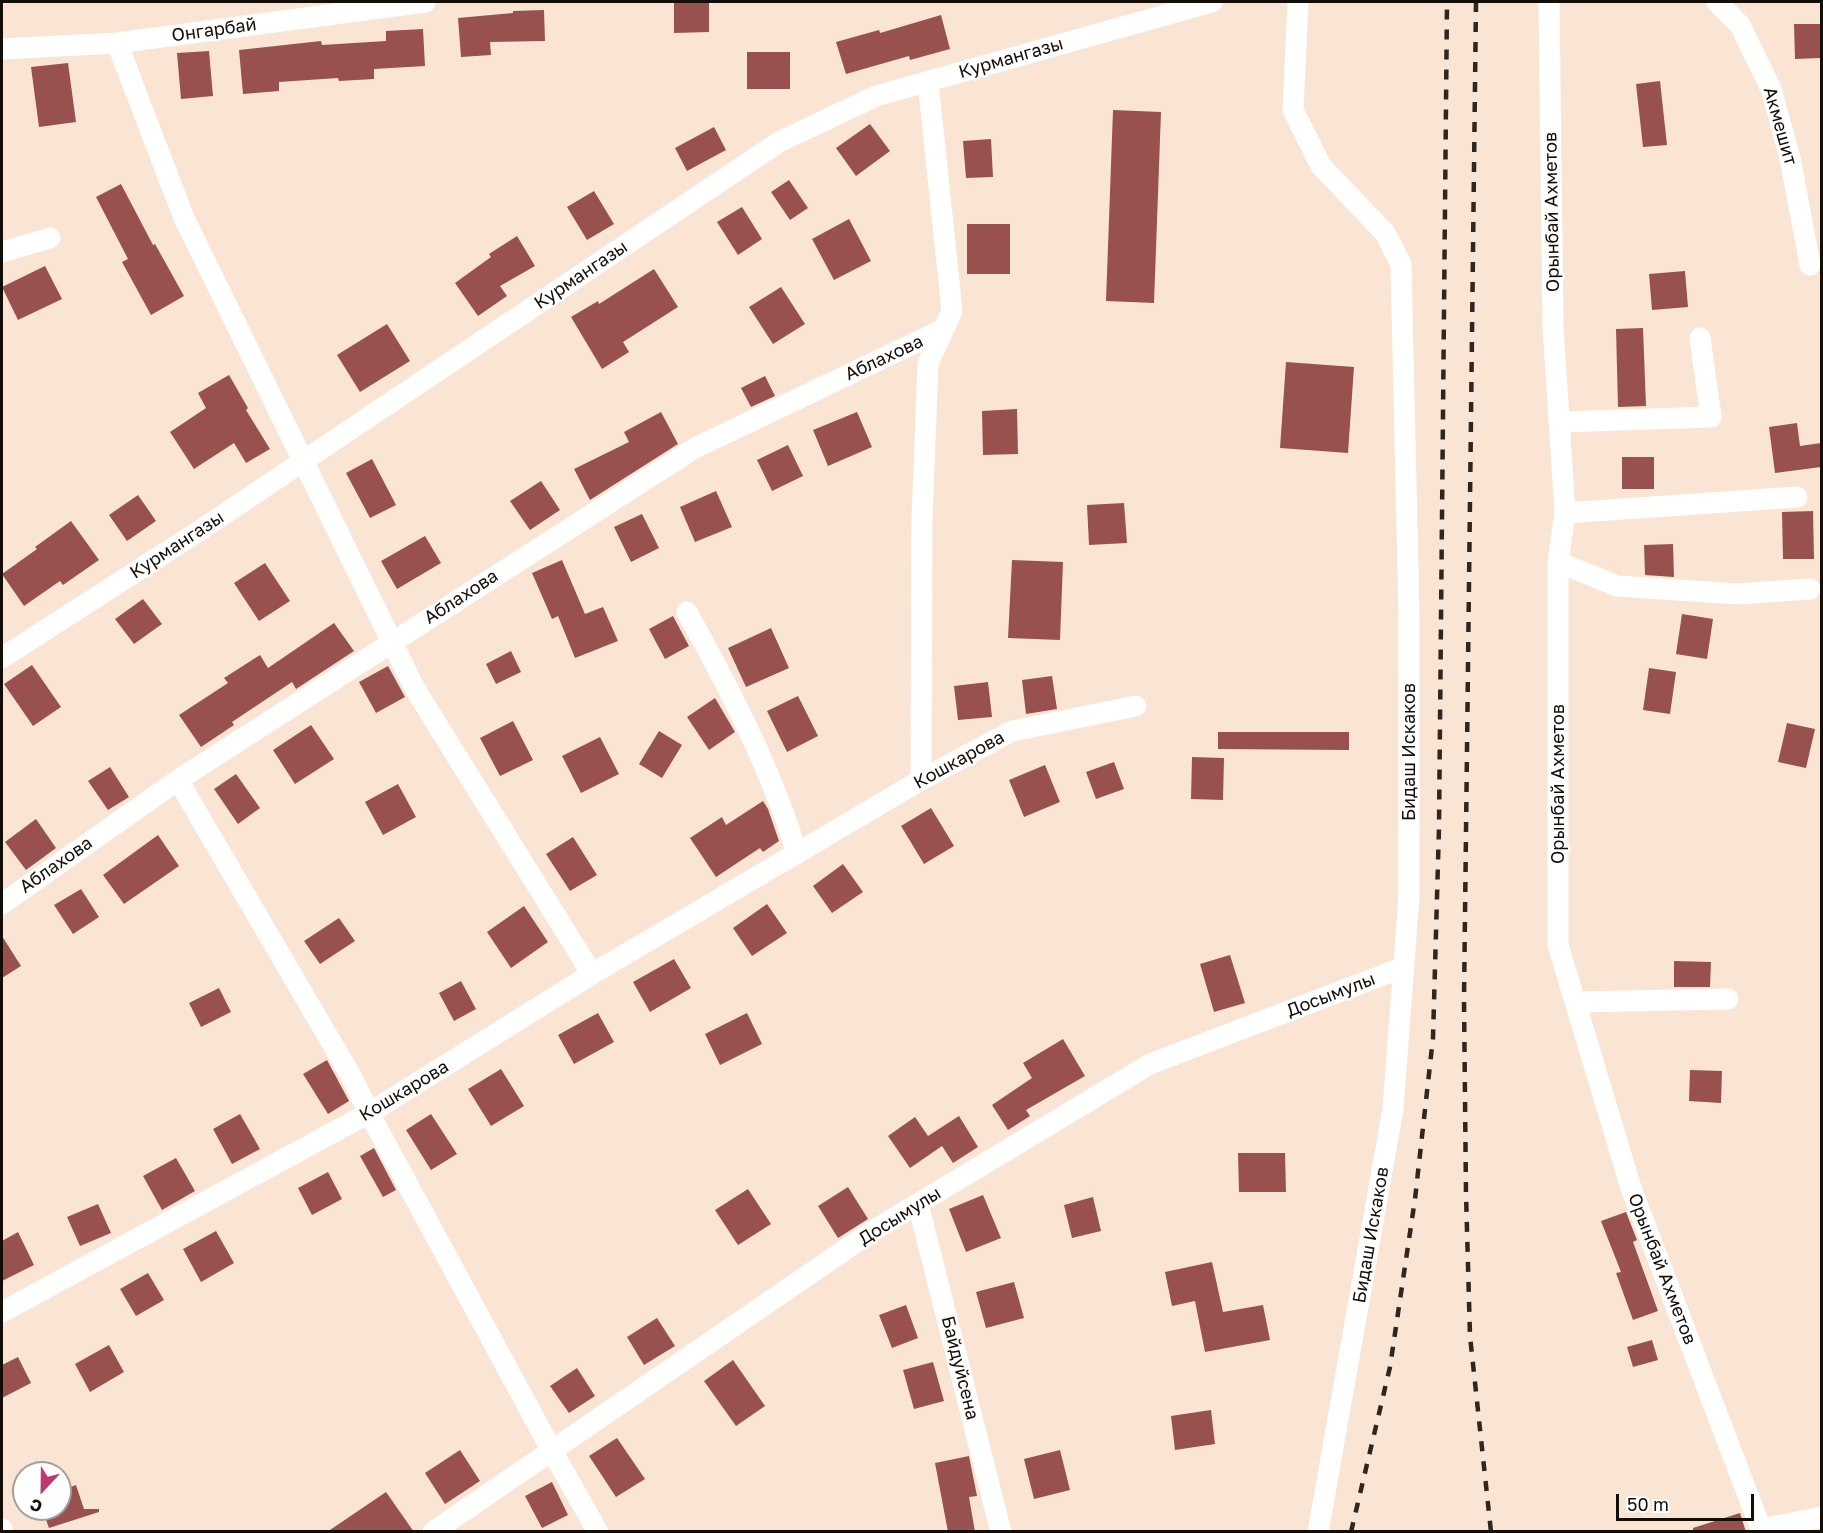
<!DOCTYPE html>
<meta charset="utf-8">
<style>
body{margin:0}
#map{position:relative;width:1823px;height:1533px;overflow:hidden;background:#fae5d5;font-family:"Golos Text",sans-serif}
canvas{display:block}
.frame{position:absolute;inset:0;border:3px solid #140e09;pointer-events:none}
.north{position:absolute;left:12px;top:1461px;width:60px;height:60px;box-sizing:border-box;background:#fff;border:2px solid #a19f9d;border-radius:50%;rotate:202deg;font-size:16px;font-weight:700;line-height:24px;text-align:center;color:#140e09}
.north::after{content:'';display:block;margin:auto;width:21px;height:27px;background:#bf3876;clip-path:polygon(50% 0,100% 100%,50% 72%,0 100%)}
.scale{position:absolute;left:1616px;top:1494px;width:138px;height:27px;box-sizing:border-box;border:3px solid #140e09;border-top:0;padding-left:8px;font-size:18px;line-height:21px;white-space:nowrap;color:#140e09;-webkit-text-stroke:4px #fff;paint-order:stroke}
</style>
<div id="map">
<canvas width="1823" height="1533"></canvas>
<div class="frame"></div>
<div class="north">С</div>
<div class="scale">50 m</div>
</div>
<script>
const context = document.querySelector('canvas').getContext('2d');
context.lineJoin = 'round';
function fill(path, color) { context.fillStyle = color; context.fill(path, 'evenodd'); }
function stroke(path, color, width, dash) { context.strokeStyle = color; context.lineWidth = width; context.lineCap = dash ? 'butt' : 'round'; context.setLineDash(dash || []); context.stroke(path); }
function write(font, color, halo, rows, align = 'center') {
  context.font = font + ' "Golos Text",sans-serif'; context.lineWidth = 5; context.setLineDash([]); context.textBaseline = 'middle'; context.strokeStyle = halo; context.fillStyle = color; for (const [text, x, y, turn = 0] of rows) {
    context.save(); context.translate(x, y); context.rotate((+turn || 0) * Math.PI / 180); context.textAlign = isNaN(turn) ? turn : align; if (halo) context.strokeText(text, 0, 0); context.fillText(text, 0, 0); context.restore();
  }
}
fill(new Path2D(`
 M674,2H709V32L674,33Z
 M544,10L545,41L490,42L491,55L461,57L458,18L513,13V11Z
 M941,15L950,49L910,60L909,56L846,74L836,42L879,30L880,33Z
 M1794,24H1821V58L1795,59Z
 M423,29L425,66L374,69V79L339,81L338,78L279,82V91L243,94L239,50L321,41L322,45L386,41V31Z
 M209,51L213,96L181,99L177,53Z
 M747,52H790V89H747Z
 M68,63L76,122L39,127L31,67Z
 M1660,81L1667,145L1643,147L1636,84Z
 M1113,110L1161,112L1154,303L1106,301Z
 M870,124L890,151L856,176L836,148Z
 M714,127L726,150L687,171L675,148Z
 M991,139L993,177L966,178L963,141Z
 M789,180L808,208L790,220L771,192Z
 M121,184L153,245L155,244L184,296L151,315L122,262L128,259L96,197Z
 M594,191L614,224L587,240L567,207Z
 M742,207L762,239L738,255L717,222Z
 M849,219L871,261L834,280L812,239Z
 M967,224H1010V274H967Z
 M517,236L535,266L500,286L507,296L478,316L455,283L491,257L489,254Z
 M45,266L62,299L18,320L2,287Z
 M654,269L678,307L623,342L629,352L602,369L571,317L598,301L599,304Z
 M1685,271L1688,307L1652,310L1649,274Z
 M781,287L805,324L773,344L749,307Z
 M387,324L410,361L360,392L337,355Z
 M1643,328L1646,406L1618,407L1616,329Z
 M1286,362L1354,367L1348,453L1280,448Z
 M229,375L248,408L246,410L270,449L246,463L234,443L194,469L170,432L206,408L198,393Z
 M765,376L775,396L751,407L741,388Z
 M1017,409L1018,454L983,455L982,411Z
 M661,412L678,444L590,500L574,469L629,442L624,432Z
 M857,412L872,447L828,466L813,430Z
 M1797,423L1800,446L1821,443V467L1775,473L1769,427Z
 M788,445L803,476L772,491L757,460Z
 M1622,457H1654V489H1622Z
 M372,459L396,505L370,518L346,473Z
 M541,481L560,510L530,530L510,501Z
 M716,491L732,527L695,542L680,507Z
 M138,495L156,521L127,541L109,515Z
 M1124,503L1127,543L1089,545L1087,505Z
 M1813,511L1814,559H1783L1782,512Z
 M642,514L659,548L631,562L614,527Z
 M71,521L99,560L63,585L60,581L24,606L2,574L37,549L35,547Z
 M425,536L441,563L397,589L381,561Z
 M1673,544L1674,577L1645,575L1644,545Z
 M562,560L585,614L603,607L618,641L575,658L558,616L552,619L532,573Z
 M1012,560L1063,562L1060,640L1008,638Z
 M265,563L290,601L259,621L234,583Z
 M143,599L162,624L134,644L115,619Z
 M1682,614L1713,619L1707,659L1676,654Z
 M673,616L689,646L665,659L649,629Z
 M334,623L354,651L296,689L292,682L232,722L234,725L201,747L179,715L228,683L224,678L260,655L268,668Z
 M771,628L789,668L746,687L728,648Z
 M511,651L521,672L496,684L486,664Z
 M32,665L61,707L33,726L4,684Z
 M388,666L405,697L376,713L359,682Z
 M1649,668L1676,672L1670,714L1643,710Z
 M1052,676L1057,709L1026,714L1022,680Z
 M988,682L992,717L958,720L954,686Z
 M798,696L818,736L787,752L767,711Z
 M715,698L735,732L709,750L687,717Z
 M513,721L533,760L500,776L480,738Z
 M1787,723L1815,729L1806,768L1778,762Z
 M311,725L334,759L295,784L273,750Z
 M659,731L682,745L662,778L639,764Z
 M1218,732H1349V750L1218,749Z
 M600,737L619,774L581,793L562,756Z
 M1192,757L1224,758L1223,800L1191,799Z
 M1114,762L1124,789L1096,799L1086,772Z
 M1045,765L1060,802L1024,817L1009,780Z
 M110,767L129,797L108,810L88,781Z
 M236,774L260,808L238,824L214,789Z
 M398,784L416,817L383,835L365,802Z
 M763,801L768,809L779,841L763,852L760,848L716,877L690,838L722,817L726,825Z
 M931,808L954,846L924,864L901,826Z
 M36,819L56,848L26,870L5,842Z
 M158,835L179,866L124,904L103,875Z
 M573,837L597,875L570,891L546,854Z
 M843,864L863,892L832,913L813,886Z
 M81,889L99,917L73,934L54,905Z
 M767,904L787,933L752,956L733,928Z
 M524,906L548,942L511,968L487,932Z
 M339,918L355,941L320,964L304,941Z
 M2,936L21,966L2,978Z
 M1230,955L1245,1003L1214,1012L1200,964Z
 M674,959L691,988L650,1012L633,982Z
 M1674,961L1711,962L1710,987H1674Z
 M461,981L476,1009L454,1021L439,993Z
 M219,988L231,1012L201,1027L189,1003Z
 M598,1013L614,1042L574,1064L558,1035Z
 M747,1013L762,1044L720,1065L705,1034Z
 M1063,1039L1085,1076L1026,1110L1030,1116L1008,1130L992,1105L1032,1078L1023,1063Z
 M327,1060L349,1101L328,1114L303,1074Z
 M501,1069L524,1106L491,1126L468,1089Z
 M1690,1070L1722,1071L1721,1103L1689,1101Z
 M240,1114L260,1149L232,1164L213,1129Z
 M431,1114L457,1154L431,1170L406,1130Z
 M959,1116L978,1147L953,1163L942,1146L910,1168L888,1136L915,1117L928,1136Z
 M374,1148L396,1190L383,1197L360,1156Z
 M1238,1153H1285L1286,1192H1239Z
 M176,1158L195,1191L162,1210L143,1176Z
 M328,1172L342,1199L312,1215L298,1188Z
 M848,1187L868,1219L838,1238L818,1206Z
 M748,1189L771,1224L738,1245L715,1210Z
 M983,1195L1001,1238L966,1252L949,1209Z
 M1093,1197L1101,1231L1072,1238L1064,1205Z
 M98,1204L111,1233L80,1246L67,1217Z
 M1626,1212L1637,1240L1633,1242L1658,1311L1633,1320L1616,1273L1621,1272L1601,1221Z
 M216,1231L234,1263L201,1282L183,1249Z
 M18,1232L34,1265L2,1281V1241Z
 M1212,1262L1223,1312L1263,1305L1270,1340L1205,1352L1195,1301L1172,1306L1165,1272Z
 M148,1273L164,1300L136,1316L120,1289Z
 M1014,1282L1024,1318L986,1328L976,1292Z
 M906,1305L918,1338L892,1348L879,1315Z
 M657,1318L675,1346L644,1365L627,1337Z
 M1652,1340L1658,1360L1633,1367L1627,1347Z
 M109,1345L124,1372L90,1392L75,1364Z
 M18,1357L31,1383L2,1398V1365Z
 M733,1360L765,1406L736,1426L704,1381Z
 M933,1362L944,1401L914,1409L903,1370Z
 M577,1368L595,1396L569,1413L550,1386Z
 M1211,1410L1215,1444L1175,1450L1171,1416Z
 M617,1438L645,1479L616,1497L589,1456Z
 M460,1450L480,1481L445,1504L425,1473Z
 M1060,1450L1070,1490L1034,1499L1024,1459Z
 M969,1456L977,1496L969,1497L975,1532H948L935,1463Z
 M552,1482L568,1515L542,1528L525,1496Z
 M76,1485L84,1509H99V1512L49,1528L42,1509H60V1491Z
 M386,1492L414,1532H327Z
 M1740,1513L1746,1532H1693V1528Z`), '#98514f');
stroke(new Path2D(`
 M1298,2L1293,110L1321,166L1385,233L1401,264L1409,617V896L1393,1109L1318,1532
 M1549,2L1553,326L1565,513L1558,562V945L1631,1188L1762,1532
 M1717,2L1740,25L1771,89L1790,158L1810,265
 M117,43L184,218L415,689L592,974
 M2,49L117,43L425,2
 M2,252L50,238
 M1560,422L1711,417L1700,338
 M1565,513L1797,497
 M1558,562L1617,586L1737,594L1810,589
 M687,612C730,690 771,768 797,854
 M2,658L196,533L779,142L876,96L1212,2
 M178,780L351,1076L369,1113L552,1451L598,1532
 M921,780L922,520L928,363L952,311L928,82
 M2,904L178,780L695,448L944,329
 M1575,1002L1728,999
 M918,1204L1001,1532
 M2,1312L369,1113L592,974L921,780L1012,731L1136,706
 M2,1529V1532
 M1761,1529L1822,1517
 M433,1532L871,1232L1150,1064L1404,967`), '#fff', 21);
stroke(new Path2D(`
 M1476,2L1464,999L1466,1194L1470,1336L1491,1532
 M1351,1532L1390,1367L1415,1199L1433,1038L1439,827L1447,2`), '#2e2620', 4.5, [10, 10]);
write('18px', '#140e09', '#fff', [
 ["Онгарбай",214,30,-8],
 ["Курмангазы",1011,58,-16],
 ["Акмешит",1780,126,74],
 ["Орынбай Ахметов",1552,212,-91],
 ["Курмангазы",581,275,-34],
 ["Аблахова",884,358,-25],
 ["Курмангазы",177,545,-33],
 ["Аблахова",461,597,-33],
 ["Бидаш Искаков",1409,752,-90],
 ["Кошкарова",959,760,-29],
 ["Орынбай Ахметов",1558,784,-90],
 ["Аблахова",56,865,-35],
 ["Досымулы",1331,995,-21],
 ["Кошкарова",404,1091,-31],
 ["Досымулы",900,1216,-32],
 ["Бидаш Искаков",1371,1235,-80],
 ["Орынбай Ахметов",1662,1269,69],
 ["Байдуйсена",960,1368,76]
]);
</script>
